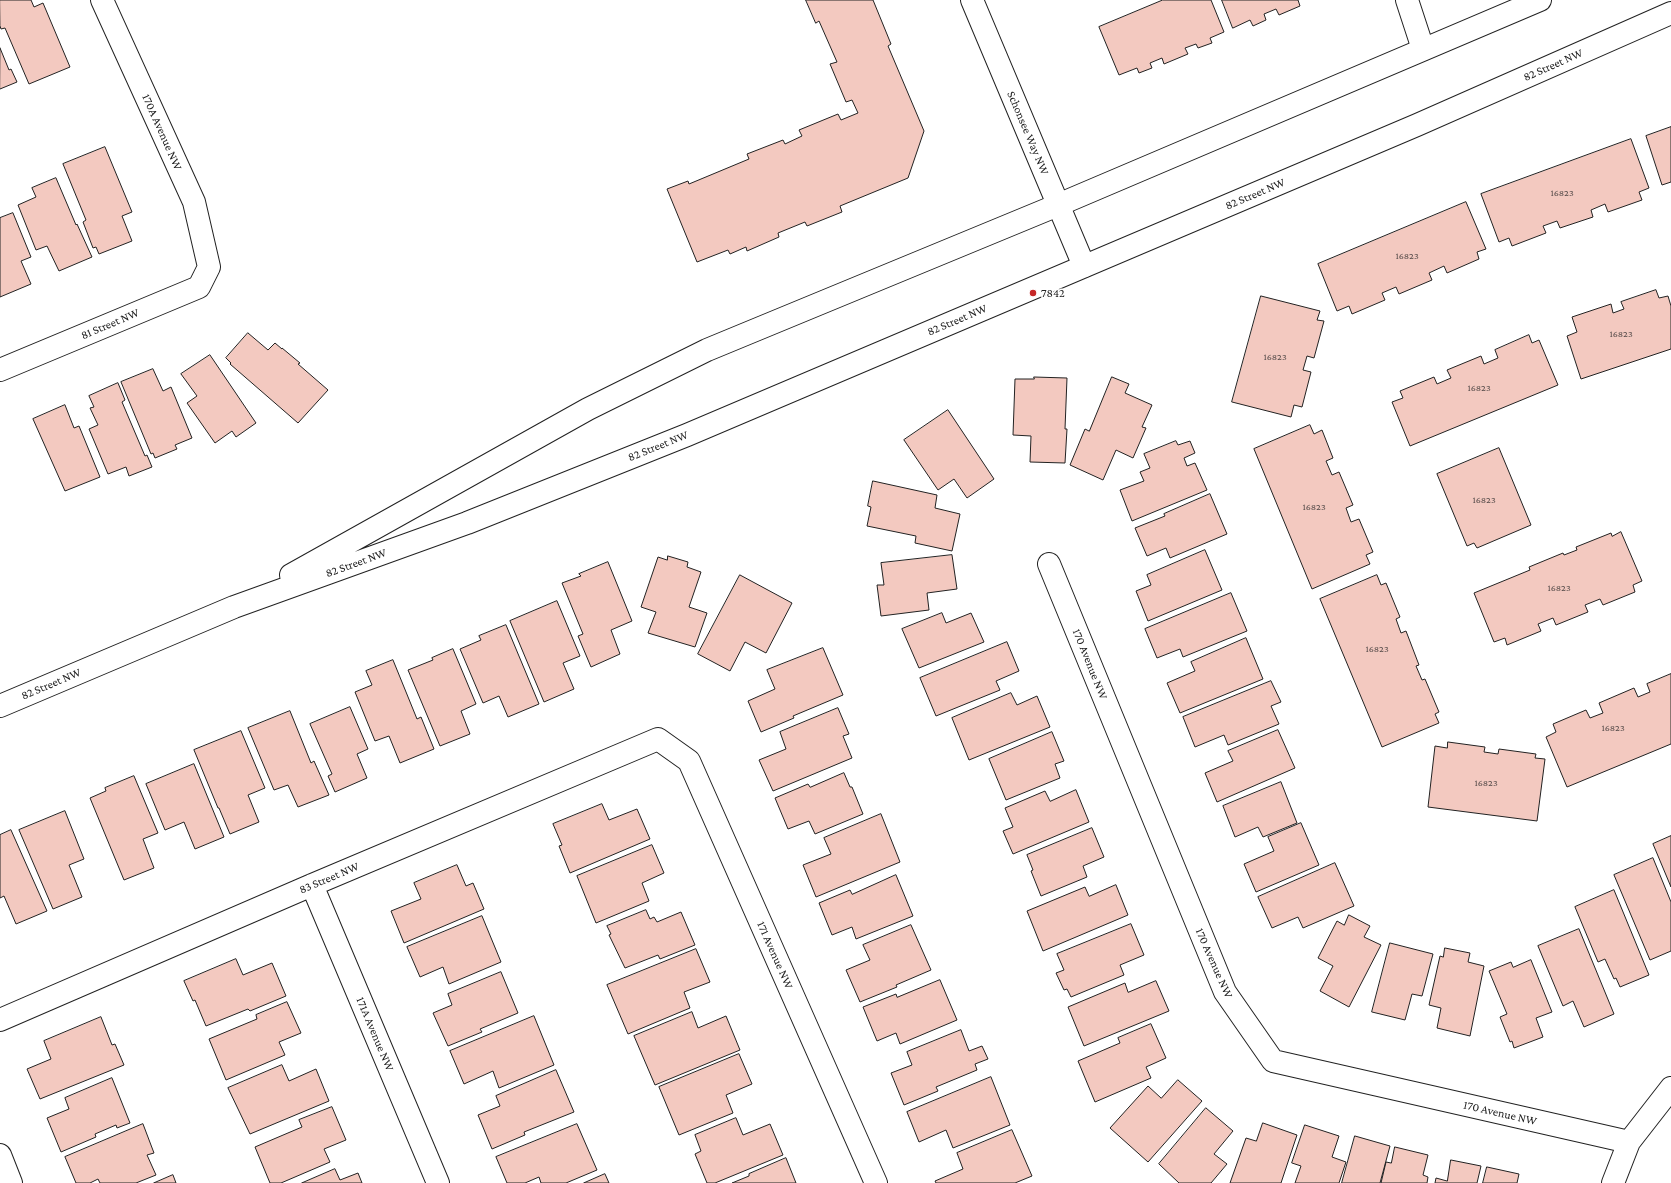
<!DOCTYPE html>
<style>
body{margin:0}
canvas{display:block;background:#fff}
</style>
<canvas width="1671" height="1183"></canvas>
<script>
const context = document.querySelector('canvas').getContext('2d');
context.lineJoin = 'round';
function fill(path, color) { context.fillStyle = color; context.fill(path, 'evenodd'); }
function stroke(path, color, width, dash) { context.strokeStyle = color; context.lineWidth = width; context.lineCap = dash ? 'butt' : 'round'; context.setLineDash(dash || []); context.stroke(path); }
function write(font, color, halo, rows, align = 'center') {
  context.font = font + ' "Crimson Pro",serif'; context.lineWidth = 3; context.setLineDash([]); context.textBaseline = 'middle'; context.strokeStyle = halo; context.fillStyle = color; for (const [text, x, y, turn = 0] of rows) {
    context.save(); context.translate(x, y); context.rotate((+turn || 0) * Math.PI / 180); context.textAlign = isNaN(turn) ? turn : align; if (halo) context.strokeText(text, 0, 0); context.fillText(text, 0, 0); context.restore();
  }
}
const building = new Path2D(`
 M0,0H31L34,7L43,3L70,67L29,84L5,28L1,29L0,26Z
 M806,0H873L891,44L888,46L924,131L908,178L840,206L842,212L807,226L805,222L778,233L779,237L747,251L746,247L730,254L728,250L697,262L667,189L688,181L689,184L749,159L747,154L783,140L785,144L802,136L799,130L838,114L841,120L858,113L852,100L846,102L830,64L837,62L819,21L816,23Z
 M1163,0H1211L1224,32L1210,38L1212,43L1198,48L1196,44L1185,48L1188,54L1164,64L1162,58L1150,63L1152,68L1139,73L1137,68L1119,75L1099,27Z
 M1222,0H1298L1300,6L1279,15L1276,9L1264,14L1266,20L1253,26L1250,20L1233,28Z
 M0,48L9,70L11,69L17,82L0,89Z
 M1671,127V182L1662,185L1646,136Z
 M1631,139L1649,188L1639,192L1642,200L1608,212L1605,204L1591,210L1593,217L1560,228L1557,221L1543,226L1546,233L1512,246L1509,238L1499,242L1481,194Z
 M105,147L132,212L122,216L132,241L99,254L96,247L93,248L83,222L86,220L63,164Z
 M56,178L76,225L77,224L92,257L59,271L47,246L36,250L18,205L36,197L32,188Z
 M1466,202L1486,249L1477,252L1479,259L1447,273L1444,266L1429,273L1432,280L1399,294L1396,287L1382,293L1385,300L1352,314L1349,306L1337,311L1318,264Z
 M13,213L31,257L21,261L31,284L0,297V218Z
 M1656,290L1659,298L1668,296L1671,306V349L1581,379L1567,336L1577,332L1572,317L1611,304L1613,313L1624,309L1621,302Z
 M1261,296L1320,311L1317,320L1324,321L1314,358L1307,356L1303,370L1311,372L1302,407L1294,405L1291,417L1232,402Z
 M248,333L268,350L275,343L282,349V348L300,363L298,364L328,390L298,423L230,364L231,363L226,358Z
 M1529,335L1532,343L1539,340L1558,385L1410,446L1392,402L1403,398L1400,391L1434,377L1437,384L1451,378L1447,370L1481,356L1484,364L1498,358L1495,350Z
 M210,355L256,423L236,437L232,431L215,443L187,403L197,396L181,374Z
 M153,369L163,391L171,387L192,438L175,445L177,449L155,458L153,453L151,454L121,382Z
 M1034,377L1067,378L1065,429H1067L1065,463L1030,462L1031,436L1013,435L1015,379H1034Z
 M1112,377L1129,384L1125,393L1152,405L1142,427L1146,428L1133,458L1116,450L1103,480L1070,465L1085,429L1089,431Z
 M118,383L125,400L122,402L145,456L147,455L152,467L129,476L126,467L108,474L89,429L98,425L90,408L94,407L89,396Z
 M65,405L74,428L79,426L100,477L65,491L33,419Z
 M948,410L994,479L967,498L954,479L938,490L904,440Z
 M1310,425L1314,434L1322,430L1333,458L1326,461L1332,475L1339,472L1353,505L1346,508L1351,522L1359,519L1373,552L1366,555L1370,564L1312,589L1254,449Z
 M1176,441L1178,445L1190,441L1195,453L1184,458L1187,466L1195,463L1207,490L1132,521L1120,490L1144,481L1140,472L1150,468L1144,454Z
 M1499,448L1531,525L1477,548L1474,543L1467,546L1437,474Z
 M873,481L937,495L935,508L960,514L952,551L915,543L916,536L867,526L871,507L868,506Z
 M1210,494L1227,534L1170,558L1166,548L1147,556L1135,528L1165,516L1164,514Z
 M1621,532L1642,581L1633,585L1635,592L1603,605L1600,599L1585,605L1588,612L1556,625L1553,618L1538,624L1541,631L1507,645L1505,638L1494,642L1474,593L1530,570L1529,567L1563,553L1564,555L1577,550L1576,547L1611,533L1612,536Z
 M1205,550L1222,590L1148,621L1136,591L1151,585L1147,575Z
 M952,555L957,589L927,593L929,610L881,616L877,585H884L881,563Z
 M668,556L688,562L687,567L701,572L689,607L707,613L695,647L648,633L656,612L641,607L658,557L667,560Z
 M608,562L632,621L611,630L620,654L591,667L578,636L583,634L562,583L581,576L579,574Z
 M740,575L792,603L766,653L745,642L730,671L698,654Z
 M1377,575L1381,585L1386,583L1400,617L1396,619L1401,633L1406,631L1419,665L1416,666L1422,680L1425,679L1439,712L1435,714L1439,723L1382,747L1320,599Z
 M1231,593L1247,631L1183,657L1180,649L1157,658L1145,629Z
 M557,601L580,656L563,663L574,689L544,702L510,621Z
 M942,613L946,623L971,613L984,642L919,668L902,629Z
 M506,625L539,704L508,717L499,696L483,703L460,649L481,640L479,636Z
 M1246,638L1263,679L1180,713L1167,683L1195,671L1191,662Z
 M1007,642L1019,671L996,681L1000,690L936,716L920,678Z
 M823,648L843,695L793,716L794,718L761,732L748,701L775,689L767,670Z
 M453,649L476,704L461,711L470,734L440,746L408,670L433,660L432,658Z
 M393,660L417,719L421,717L434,749L400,763L389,736L375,741L355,692L372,685L366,671Z
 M1671,674V744L1567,787L1546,737L1556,732L1553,724L1586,710L1590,718L1603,713L1599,703L1634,688L1638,697L1650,692L1647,684Z
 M1271,681L1281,702L1271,706L1279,724L1228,745L1224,735L1195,747L1183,717Z
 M1011,693L1017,705L1037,696L1050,727L969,760L952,718Z
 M350,707L368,749L357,754L367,778L335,792L328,776L332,774L310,724Z
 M838,708L849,734L843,736L852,758L773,791L759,760L786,749L780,732Z
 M290,711L311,763L314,761L329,795L298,807L288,785L274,790L248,728Z
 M1278,730L1295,768L1217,802L1205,773L1233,761L1228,751Z
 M241,731L265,788L248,795L259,822L230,834L219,808H218L194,750Z
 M1052,732L1064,761L1055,764L1060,778L1006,800L989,759Z
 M1448,742L1485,747L1484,752L1498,754L1499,749L1536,754L1535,758L1545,759L1537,821L1428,807L1435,746L1447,748Z
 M194,764L224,837L195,849L184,822L165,830L146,784Z
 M844,773L850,787H852L863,814L815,834L809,821L788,829L775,798L808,784L810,787Z
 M134,776L158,833L143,839L154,868L124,880L90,798L106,791L105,788Z
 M1281,782L1297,823L1263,837L1258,827L1235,837L1223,806Z
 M1076,790L1089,822L1013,854L1003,831L1013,827L1005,808L1045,791L1050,801Z
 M602,804L609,820L637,809L650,839L570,873L559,846L562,845L553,824Z
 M65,811L84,859L69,865L82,897L53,909L19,830Z
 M881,814L900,862L816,897L803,865L831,854L824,838Z
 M1301,823L1319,865L1256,892L1244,864L1274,851L1268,837Z
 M1092,828L1104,857L1083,866L1087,877L1041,896L1031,871L1033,870L1027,855Z
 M11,830L47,911L16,924L4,896L0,898V835Z
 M1671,836V887L1653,844Z
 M652,845L664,873L642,883L649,901L596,923L577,876Z
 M1653,858L1671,902V951L1650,960L1614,875Z
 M1335,863L1354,906L1303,928L1298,917L1272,928L1258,897Z
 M457,865L466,886L473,883L484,909L404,943L391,911L421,899L414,883Z
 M896,875L913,916L856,939L852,927L832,935L819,903L850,890L852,894Z
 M1116,885L1128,915L1043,951L1027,911L1085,887L1089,896Z
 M1614,890L1649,975L1620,987L1616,978L1614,979L1605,959L1598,962L1575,907Z
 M646,910L650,919L654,917L657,922L681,912L695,945L660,959L658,955L625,968L609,935L611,934L607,926Z
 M1349,915L1370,926L1364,937L1381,945L1349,1007L1320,991L1333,966L1318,958L1337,921L1344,925Z
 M482,916L501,962L449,984L443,967L420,977L407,947Z
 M1131,924L1144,955L1120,965L1124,975L1071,997L1067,989L1064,990L1056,973L1064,970L1057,954Z
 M911,925L931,970L896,985L897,987L860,1002L846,970L870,960L863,945Z
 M1579,929L1614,1014L1584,1027L1573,1001L1563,1006L1538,946Z
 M1390,943L1433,954L1422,996L1412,994L1405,1020L1372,1012Z
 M1445,948L1470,953L1468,962L1484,966L1470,1036L1437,1028L1441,1008L1429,1005L1440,956L1443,957Z
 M696,949L710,982L684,992L690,1008L628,1034L607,985Z
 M236,959L243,975L272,963L286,996L250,1011L248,1009L206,1026L195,1000L193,1001L184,981Z
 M1531,960L1552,1012L1536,1018L1543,1037L1514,1048L1512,1041L1510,1042L1500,1017L1507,1014L1489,971L1511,962L1513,967Z
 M501,972L518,1013L480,1029L482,1032L448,1046L433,1013L452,1005L448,994Z
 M940,980L957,1020L900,1044L896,1033L877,1041L863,1007L896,994L897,997Z
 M1156,981L1169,1011L1084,1046L1068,1007L1125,983L1128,992Z
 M287,1002L301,1033L279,1042L285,1055L226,1080L209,1039L257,1019L256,1015Z
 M692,1012L698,1028L726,1016L740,1050L655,1085L634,1036Z
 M534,1016L554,1065L499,1088L493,1071L464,1084L450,1051Z
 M101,1017L112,1045L115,1044L124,1065L40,1099L27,1069L51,1059L44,1041Z
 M1151,1024L1166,1058L1146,1067L1151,1078L1095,1102L1078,1061L1120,1043L1118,1038Z
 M961,1030L969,1051L982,1046L988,1059L975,1064L977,1070L936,1087L938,1091L904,1105L891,1073L912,1065L907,1052Z
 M739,1054L752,1084L726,1095L733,1113L679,1135L659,1087Z
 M282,1065L289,1081L316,1069L329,1101L250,1134L228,1088Z
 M556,1070L574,1112L524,1132L525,1135L492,1149L478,1115L500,1106L496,1096Z
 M991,1077L1010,1125L953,1148L946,1130L919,1142L907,1112Z
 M112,1078L130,1123L117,1128L116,1125L95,1134L96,1137L61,1152L47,1118L69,1109L65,1098Z
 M1178,1080L1202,1101L1148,1162L1110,1128L1148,1086L1161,1098Z
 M332,1107L346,1140L324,1149L330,1162L281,1183H270L255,1147L302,1127L299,1120Z
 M1206,1108L1233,1131L1214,1154L1227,1164L1211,1183H1179L1159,1164Z
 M736,1118L743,1135L770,1124L783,1155L715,1183H707L695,1154L701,1151L695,1135Z
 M1263,1123L1297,1135L1281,1183H1230L1246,1138L1256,1141Z
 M143,1124L154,1153L147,1155L156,1175L136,1183H100L98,1179L90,1183H76L65,1157Z
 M577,1124L597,1170L566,1183H541L539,1177L525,1183H507L496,1157Z
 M1305,1125L1339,1136L1332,1157L1346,1162L1339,1183H1295L1301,1166L1292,1163Z
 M1012,1130L1032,1176L1015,1183H936L935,1181L963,1169L957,1153Z
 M1355,1136L1390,1146L1380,1183H1342Z
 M1395,1147L1428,1155L1423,1175L1428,1177L1427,1183H1381L1386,1162L1391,1163Z
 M786,1158L796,1183H732L749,1176V1174Z
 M1451,1160L1481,1166L1477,1183H1435L1436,1178L1447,1181Z
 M1487,1167L1519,1174L1517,1183H1483Z
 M335,1169L340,1180L358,1173L362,1183H302Z
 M605,1174L609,1183H584Z
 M173,1175L176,1183H154Z`);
fill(building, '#f3c9c0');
stroke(building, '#222', 1);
const minor = new Path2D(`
 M972,0L1084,266
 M1407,0L1423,49
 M0,370L199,287L209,267L194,202L102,0
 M1049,564L1225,992L1273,1061L1629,1142
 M312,885L438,1183
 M0,1020L312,885L658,739L689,761L876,1183
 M0,1155L11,1183
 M1613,1183L1629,1142L1671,1088`);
const major = new Path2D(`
 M291,575L588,409L707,350L1058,205L1540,0
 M0,706L234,607L467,523L687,435L1417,125L1671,13`);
stroke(minor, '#222', 24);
stroke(major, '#222', 24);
stroke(minor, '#fff', 22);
stroke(major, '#fff', 22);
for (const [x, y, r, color] of [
 [1033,293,4,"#c62828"]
]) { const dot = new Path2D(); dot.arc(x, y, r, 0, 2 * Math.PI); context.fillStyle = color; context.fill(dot); stroke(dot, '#fff', 1.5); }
write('10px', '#564c4a', null, [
 ["16823",1562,193],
 ["16823",1407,256],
 ["16823",1621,334],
 ["16823",1275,357],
 ["16823",1479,388],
 ["16823",1484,500],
 ["16823",1314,507],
 ["16823",1559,588],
 ["16823",1377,649],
 ["16823",1613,728],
 ["16823",1486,783]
]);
write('12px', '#222', '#fff', [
 ["82 Street NW",1553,65,-24],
 ["170A Avenue NW",162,132,66],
 ["Schonsee Way NW",1028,133,67],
 ["82 Street NW",1255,194,-23],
 ["82 Street NW",957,320,-23],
 ["81 Street NW",110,324,-23],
 ["82 Street NW",658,446,-22],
 ["82 Street NW",356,563,-20],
 ["170 Avenue NW",1090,664,68],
 ["82 Street NW",51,684,-23],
 ["83 Street NW",329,878,-23],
 ["171 Avenue NW",775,955,66],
 ["170 Avenue NW",1214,963,66],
 ["171A Avenue NW",375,1034,67],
 ["170 Avenue NW",1500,1113,13]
]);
write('12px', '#222', '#fff', [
 ["7842",1041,293]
], 'left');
</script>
